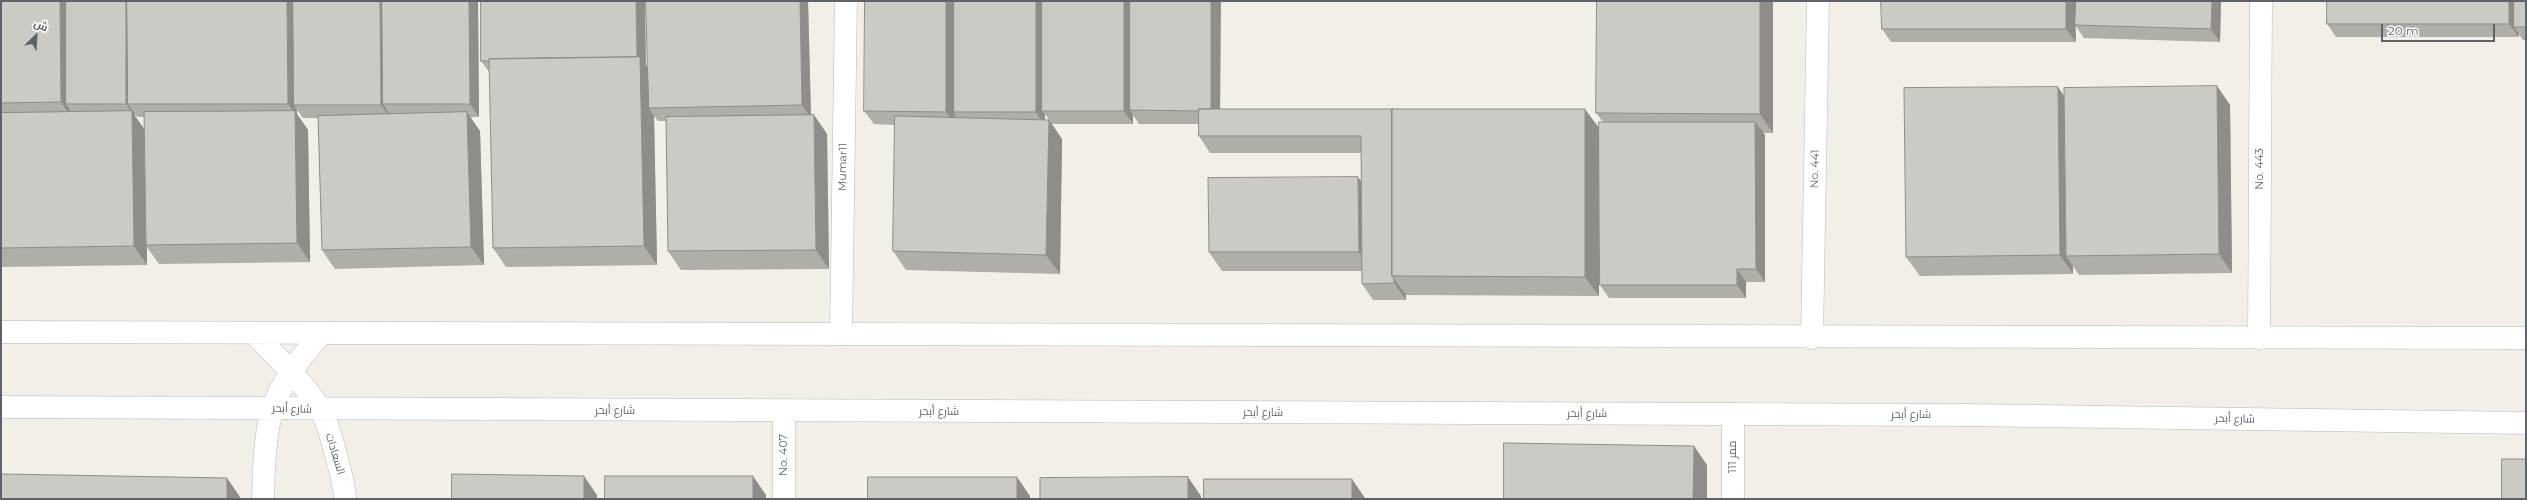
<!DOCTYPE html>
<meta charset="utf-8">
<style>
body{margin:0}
#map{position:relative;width:2527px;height:500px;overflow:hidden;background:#f1efe8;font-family:Montserrat,Cairo,sans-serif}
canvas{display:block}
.frame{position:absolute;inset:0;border:2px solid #5f6368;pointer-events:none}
.north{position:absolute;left:16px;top:16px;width:40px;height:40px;-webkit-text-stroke:3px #fff;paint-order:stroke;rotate:25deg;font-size:11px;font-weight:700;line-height:16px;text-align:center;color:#5f6368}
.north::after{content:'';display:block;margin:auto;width:14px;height:18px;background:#5f6368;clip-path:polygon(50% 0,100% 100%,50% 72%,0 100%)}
.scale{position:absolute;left:2381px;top:24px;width:114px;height:18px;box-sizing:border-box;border:2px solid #5f6368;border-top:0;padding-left:5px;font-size:12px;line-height:14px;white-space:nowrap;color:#5f6368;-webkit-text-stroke:3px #fff;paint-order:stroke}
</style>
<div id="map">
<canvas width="2527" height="500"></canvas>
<div class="frame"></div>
<div class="north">ش</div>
<div class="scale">20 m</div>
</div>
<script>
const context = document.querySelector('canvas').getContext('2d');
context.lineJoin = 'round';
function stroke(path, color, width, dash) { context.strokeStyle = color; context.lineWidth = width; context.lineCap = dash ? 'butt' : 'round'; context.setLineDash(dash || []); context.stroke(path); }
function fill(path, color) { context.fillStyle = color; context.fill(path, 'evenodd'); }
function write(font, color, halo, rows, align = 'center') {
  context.font = font + ' Montserrat,Cairo,sans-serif'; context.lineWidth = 4; context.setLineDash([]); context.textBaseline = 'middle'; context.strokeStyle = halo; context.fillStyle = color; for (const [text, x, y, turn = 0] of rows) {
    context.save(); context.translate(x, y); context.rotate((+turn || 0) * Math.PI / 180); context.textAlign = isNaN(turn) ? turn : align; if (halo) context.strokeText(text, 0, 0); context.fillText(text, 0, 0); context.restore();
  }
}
const minor = new Path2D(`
 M841,334L846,1
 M1812,338L1818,1
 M2259,338L2261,1
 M784,499V411
 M1733,499V414`);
const tertiary = new Path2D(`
 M1,332L2526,338
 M256,335C277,358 303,382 320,408C328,421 345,484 345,499
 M1,407L1965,415L2526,423
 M263,499C264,470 264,436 273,408C282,380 302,355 321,334`);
stroke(minor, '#b5b8bc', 23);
stroke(tertiary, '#b5b8bc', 23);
stroke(minor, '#fff', 22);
stroke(tertiary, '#fff', 22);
fill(new Path2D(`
 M1,1H478L479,117H470L480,131L484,265L335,269L322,250L318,118H303L297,110V114L308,130L310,262L159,264L147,247V265L1,267ZM135,114L137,117H144V129L135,116Z
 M646,1H808L811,115H814L827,134L829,269L681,270L668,251L666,121H658L654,116L657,265L506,267L493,248L490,73L481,61L646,65L648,68Z
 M1597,1H1773V133H1763L1765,135V282H1746V298H1609L1600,285L1603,122L1596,113Z
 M2076,1H2221L2220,42L2084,38L2075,25L2076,42H1891L1882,29Z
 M2526,1V40H2523L2519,34V37H2336L2327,24Z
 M2217,86L2230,105L2232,273L2079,275L2073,266V274L1920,276L1906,257L2064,96Z
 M1220,109H1585L1599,296L1406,295V300H1373L1362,284V271H1222L1209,252L1358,177L1361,182V153H1210L1199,136V124H1139L1133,115V124H1052L1062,139L1060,274L906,270L893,251L895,125L874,124L864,111ZM1045,114L1049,120H1045Z`), '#afaea9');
fill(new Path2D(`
 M60,1H70L66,104L70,110V116L61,102Z
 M126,1H135L128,104L135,114V116L145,130L146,245L147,247V265L134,246L132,113L126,104Z
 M287,1H296L294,105L297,110V114L308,130L310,262L297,243L295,114L288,104Z
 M380,1H389L383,104L390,115V118L381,105Z
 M469,1H478L479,117L470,104Z
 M636,1H645L646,65L654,76L649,108L654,116L657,265L644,246L637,60Z
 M800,1H808L811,118L802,105Z
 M946,1H956L954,112L955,114V125L946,112Z
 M1036,1H1045L1042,111L1045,114V126L1036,112Z
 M1124,1H1133L1130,110L1133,115V124L1124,111Z
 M1211,1H1221L1220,124L1211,111Z
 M1760,1H1773V133L1760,114Z
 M2066,1H2075L2076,42L2066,29Z
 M2212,1H2221L2220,42L2211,29Z
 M2509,1H2519L2514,27L2519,34V37L2509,24Z
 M2217,86L2230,105L2232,273L2219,254Z
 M2058,87L2071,106L2066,256L2073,266V274L2060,255Z
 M1585,109L1599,128V296L1585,277Z
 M467,112L480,131L484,265L471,247Z
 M814,115L827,134L829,269L816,250Z
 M1049,120L1062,139L1060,274L1046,255Z
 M1755,122L1765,135V282L1756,269Z
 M1358,177L1371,196L1372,271L1359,252Z
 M1737,269L1746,282V298L1737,285Z
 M1394,279L1406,295V300L1394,283Z
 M1694,446L1707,465V499H1693Z
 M584,476L597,495V499H584Z
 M753,476L766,495V499H753Z
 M1017,477L1030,496V499H1017Z
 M1188,477L1201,496V499H1188Z
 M227,478L240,497V499H227Z
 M1352,479L1365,498V499H1352Z`), '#8f8d8a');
const building = new Path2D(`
 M1,1H60L61,102L1,103Z
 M66,1H126V104H66Z
 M127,1H287L288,104H128Z
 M293,1H380L381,105H294Z
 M382,1H469L470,104H383Z
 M481,1H636L637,57L489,59V61H481Z
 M646,1H800L802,105L649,108Z
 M865,1H946V112L864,111Z
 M954,1H1036V112H954Z
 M1042,1H1124V111H1042Z
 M1130,1H1211V109H1199V111L1130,110Z
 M1597,1H1760V114L1596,113Z
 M1881,1H2066V29H1882Z
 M2076,1H2212L2211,29L2075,25Z
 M2327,1H2509V24H2327Z
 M2514,1H2526V27H2514Z
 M640,57L644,246L493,248L489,59Z
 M2217,86L2219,254L2066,256L2064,88Z
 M2058,87L2060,255L1906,257L1904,88Z
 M1199,109H1393H1392V276L1394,279V283L1362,284L1361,136H1199Z
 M1392,109H1585V277L1392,276Z
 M132,111L134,246L1,248V113Z
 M295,111L297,243L146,245L144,112Z
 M467,112L471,247L322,250L318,116Z
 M814,115L816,250L668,251L666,117Z
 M895,116L1049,120L1046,255L893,251Z
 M1599,122H1755L1756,269H1737V285H1600Z
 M1358,177L1359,252H1209L1208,178Z
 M1504,443L1694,446L1693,499H1504Z
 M2502,459H2526V499H2502Z
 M1,474L227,478V499H1Z
 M452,474L584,476V499H452Z
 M605,476H753V499H605Z
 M868,477H1017V499H868Z
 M1188,477V499H1040V478Z
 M1204,479H1352V499H1204Z`);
fill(building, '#cccac5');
stroke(building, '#8f8d8a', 1);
write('11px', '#5f6368', '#fff', [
 ["Mumar11",843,167,-89],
 ["No. 441",1815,169,-89],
 ["No. 443",2260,169,-90],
 ["شارع أبحر",292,409,2],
 ["شارع أبحر",615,411],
 ["شارع أبحر",939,412],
 ["شارع أبحر",1263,413],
 ["شارع أبحر",1587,414],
 ["شارع أبحر",1911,415],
 ["شارع أبحر",2235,419,1],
 ["السعادات",335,454,73],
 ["No. 407",784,455,-90],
 ["ممر 111",1733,457,-90]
]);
</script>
